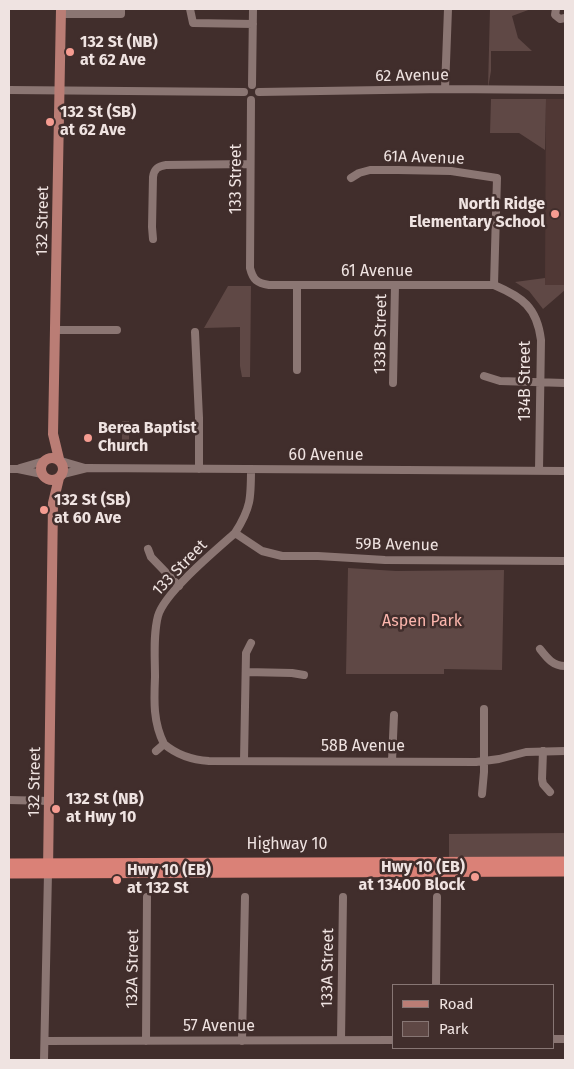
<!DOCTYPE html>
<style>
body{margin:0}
#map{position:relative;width:574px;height:1069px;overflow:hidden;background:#412e2c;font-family:"Fira Sans",sans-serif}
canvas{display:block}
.frame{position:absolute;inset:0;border:10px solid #efe3e1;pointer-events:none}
.legend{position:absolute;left:392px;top:984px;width:162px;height:65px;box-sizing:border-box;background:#412e2c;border:1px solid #877674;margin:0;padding:6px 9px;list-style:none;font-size:15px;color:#efe3e1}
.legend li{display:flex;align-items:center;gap:10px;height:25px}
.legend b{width:25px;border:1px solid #877674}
</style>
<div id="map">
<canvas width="574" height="1069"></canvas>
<div class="frame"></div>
<ul class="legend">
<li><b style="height:6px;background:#ba7d75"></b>Road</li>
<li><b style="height:14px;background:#5f4845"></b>Park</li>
</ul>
</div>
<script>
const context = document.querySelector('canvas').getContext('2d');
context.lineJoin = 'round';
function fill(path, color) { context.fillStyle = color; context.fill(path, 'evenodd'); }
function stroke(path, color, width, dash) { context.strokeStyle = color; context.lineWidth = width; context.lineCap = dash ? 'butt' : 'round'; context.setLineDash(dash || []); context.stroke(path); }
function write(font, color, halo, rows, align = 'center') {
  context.font = font + ' "Fira Sans",sans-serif'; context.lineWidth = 5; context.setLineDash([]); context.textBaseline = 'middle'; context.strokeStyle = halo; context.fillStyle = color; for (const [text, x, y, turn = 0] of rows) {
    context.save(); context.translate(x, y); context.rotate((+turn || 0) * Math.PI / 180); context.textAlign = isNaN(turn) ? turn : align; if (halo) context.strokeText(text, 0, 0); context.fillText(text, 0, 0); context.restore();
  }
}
fill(new Path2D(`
 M546,99H565V285H545Z`), '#503835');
fill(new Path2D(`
 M490,9H531L512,16L518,38L532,51H491V71L488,88Z
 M491,99H546L545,150L519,133H490Z
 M545,278V285H565V290L543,309L529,291L515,282Z
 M228,286H251L250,377H242L240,366V327L204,328Z
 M122,421H129V444L122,443Z
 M348,568L396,571L504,570L502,670L444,669V674H346Z
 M565,833V858L449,857V834Z`), '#5f4845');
stroke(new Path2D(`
 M190,9L193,23L253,24
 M556,9L555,15L560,19L565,18
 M61,14H121V9
 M252,85L253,9
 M445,89L448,9
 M9,90L244,92
 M259,92L445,89L565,90
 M251,100L250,268C253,280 257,283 269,285H494C522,297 537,307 541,340L539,470
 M351,178L359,173L370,170H398L451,171L497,178L494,285
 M153,239L152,227L153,177C154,169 158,166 166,165L250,164
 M55,330H117
 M195,332L199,418V469
 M297,370V286
 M484,376L500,381L565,383
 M393,383L395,285
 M61,461L85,468
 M20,468L44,461
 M9,469H18L42,474
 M63,474L87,468L565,471
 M235,533L262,551L282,556H318L385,560L565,561
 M148,549L151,557L179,586
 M540,649C547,658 553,666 565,666
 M246,672L292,673L304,675
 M164,744C177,755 192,760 209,761L476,762L499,759L526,752L565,751
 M156,751L164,744C153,722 154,701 155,677C155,657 153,635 158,616C164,593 216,550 235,533C251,508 251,498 251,469
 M543,751L542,779L543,784L550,792
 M244,760L246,653L251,643
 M392,761L394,715
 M482,794L484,772V709
 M9,800L50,801
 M436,985L437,897
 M553,1039H565
 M341,1040L343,897
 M45,1041L393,1040
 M146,1041L147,897
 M242,1041L245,897
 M44,1060L48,873`), '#8b7673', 8);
stroke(new Path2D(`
 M41 469a11 11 0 1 1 22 0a11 11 0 1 1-22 0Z
 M59,459L53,434L61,9
 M48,871L53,503L59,478`), '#ba7d75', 10);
stroke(new Path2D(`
 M9,864L565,862
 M9,873L565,871`), '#da8177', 11);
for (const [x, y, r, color] of [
 [70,52,5,"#f59c91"],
 [50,122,5,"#f59c91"],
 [555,214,5,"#f59c91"],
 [88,438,5,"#f59c91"],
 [44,510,5,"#f59c91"],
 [56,809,5,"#f59c91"],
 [475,877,5,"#f59c91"],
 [117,880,5,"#f59c91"]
]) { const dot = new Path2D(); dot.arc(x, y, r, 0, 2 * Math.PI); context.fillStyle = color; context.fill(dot); stroke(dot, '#412e2c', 2); }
write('bold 16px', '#efe3e1', '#412e2c', [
 ["132 St (NB)",80,43],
 ["at 62 Ave",80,61],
 ["132 St (SB)",60,113],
 ["at 62 Ave",60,131],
 ["North Ridge",545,205,"right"],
 ["Elementary School",545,223,"right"],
 ["Berea Baptist",98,429],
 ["Church",98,447],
 ["132 St (SB)",54,501],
 ["at 60 Ave",54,519],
 ["132 St (NB)",66,800],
 ["at Hwy 10",66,818],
 ["Hwy 10 (EB)",465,868,"right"],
 ["at 13400 Block",465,886,"right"],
 ["Hwy 10 (EB)",127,871],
 ["at 132 St",127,889]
], 'left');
write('16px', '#efe3e1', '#412e2c', [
 ["62 Avenue",412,76,-1],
 ["61A Avenue",424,158,2],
 ["133 Street",237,179,-90],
 ["132 Street",43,221,-89],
 ["61 Avenue",377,272],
 ["133B Street",381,334,-89],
 ["134B Street",526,381,-90],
 ["60 Avenue",326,456],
 ["59B Avenue",397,545,1],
 ["133 Street",180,568,-46],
 ["58B Avenue",363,747],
 ["132 Street",35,782,-89],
 ["Highway 10",287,845],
 ["133A Street",328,968,-89],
 ["132A Street",133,969,-89],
 ["57 Avenue",219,1027]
]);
write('16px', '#fcb6ad', '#412e2c', [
 ["Aspen Park",422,622]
]);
</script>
